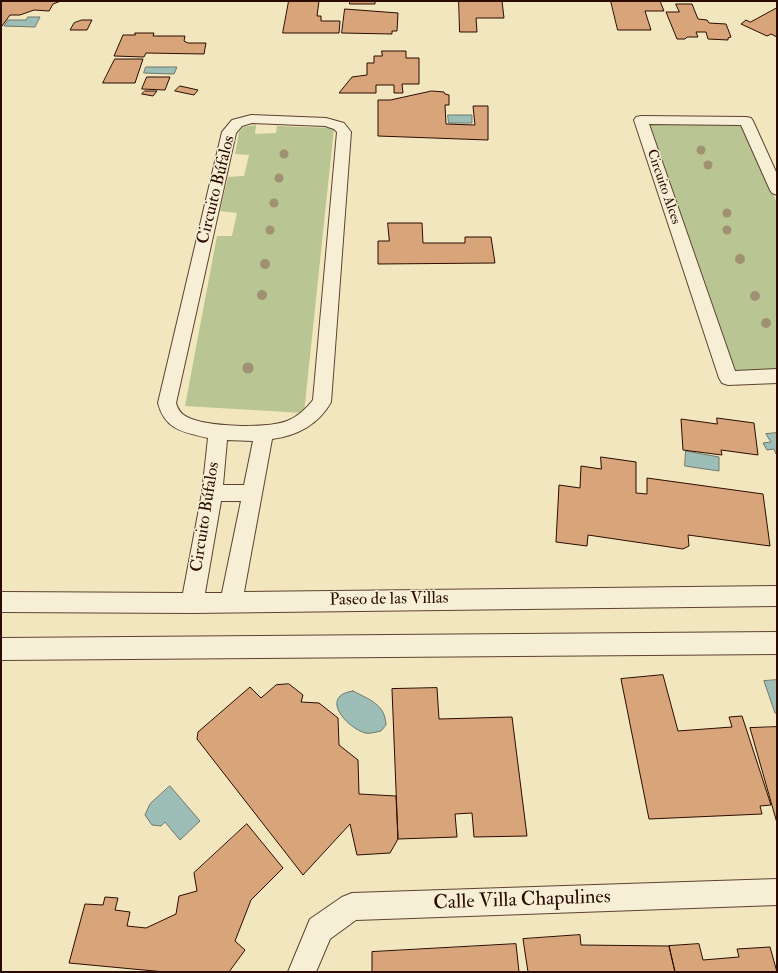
<!DOCTYPE html>
<meta charset="utf-8">
<style>
body{margin:0}
#map{position:relative;width:778px;height:973px;overflow:hidden;background:#f2e6be;font-family:"IM FELL Double Pica",serif}
canvas{display:block}
.frame{position:absolute;inset:0;border:2px solid #2b0b00;pointer-events:none}
</style>
<div id="map">
<canvas width="778" height="973"></canvas>
<div class="frame"></div>
</div>
<script>
const context = document.querySelector('canvas').getContext('2d');
context.lineJoin = 'round';
function fill(path, color) { context.fillStyle = color; context.fill(path, 'evenodd'); }
function stroke(path, color, width, dash) { context.strokeStyle = color; context.lineWidth = width; context.lineCap = dash ? 'butt' : 'round'; context.setLineDash(dash || []); context.stroke(path); }
function write(font, color, halo, rows, align = 'center') {
  context.font = font + ' "IM FELL Double Pica",serif'; context.lineWidth = 3; context.setLineDash([]); context.textBaseline = 'middle'; context.strokeStyle = halo; context.fillStyle = color; for (const [text, x, y, turn = 0] of rows) {
    context.save(); context.translate(x, y); context.rotate((+turn || 0) * Math.PI / 180); context.textAlign = isNaN(turn) ? turn : align; if (halo) context.strokeText(text, 0, 0); context.fillText(text, 0, 0); context.restore();
  }
}
fill(new Path2D(`
 M649,124H743L777,203V372L732,373Z
 M256,125L255,134L276,133L277,126L334,128L304,413L185,406L217,236H232L237,213L220,211L228,177L244,176L249,155L235,154L239,132L243,127Z`), '#b9c593');
const water = new Path2D(`
 M28,17H40L35,27L4,26L8,20H26Z
 M146,67H177L174,74L144,73Z
 M448,115H472V123H449Z
 M777,433V454H776L774,449L767,450L763,443L771,442L766,434Z
 M686,451L719,457V471L685,466Z
 M777,680V713H775L764,681Z
 M353,691C370,700 385,704 386,725L381,731C376,732 370,734 365,733C346,727 319,696 353,691Z
 M170,786L200,821L180,840L165,822L161,826L152,825L145,815L150,804Z`);
fill(water, '#9cbeb6');
stroke(water, '#6f766d', 1);
const building = new Path2D(`
 M1,1H61L53,4L49,11L34,10L20,15H10L2,26H1Z
 M289,1H319L317,16H321V21H340L339,33H283Z
 M350,1H375V4H350Z
 M459,1H502L504,18H476L477,32H460Z
 M611,1H660L664,11H645L651,30H618Z
 M676,4H692L698,19L707,20L709,23L726,24L731,37L728,38V40L708,39L706,32H696L698,37H687L685,39H677L666,12H679Z
 M777,8V37L771,34L767,36L741,24L746,20L750,22Z
 M345,9L398,13L397,31H392V34L342,33Z
 M82,20H92L87,30H70L74,23Z
 M135,33H154L153,36H185L184,41L188,43H206L204,54L146,53L144,57L114,56L123,35H135Z
 M382,51H406V58H419V84H402L403,93H394V85H376V93H339L352,77L367,75V63H374V56H382Z
 M115,59H143L135,83H103Z
 M147,77H170L165,90L142,89Z
 M180,86L198,90L194,95L175,91Z
 M145,91H157L153,96L142,94Z
 M432,91L444,92L445,94L449,95V105H445L446,124L475,125L473,106H488V140L378,136V100H390Z
 M388,223H422L423,243H465V237H491L495,263L378,264V241H389Z
 M717,418L754,423L758,455L721,450L722,455L683,450L681,419L717,424Z
 M601,457L636,462V493L647,494V478L763,494L770,546L688,535L689,546L683,549L588,535L587,546L556,542L559,485L580,488L581,466L601,469Z
 M663,675L678,731L732,727L729,717L742,716L771,805L760,806L762,814L649,819L621,679Z
 M289,684L303,695L301,702L319,703L338,718L339,745L358,760L359,794L396,796L398,839L390,853L357,855L350,824L303,875L197,739L198,732L250,687L261,698L276,685Z
 M437,688L439,719L512,717L527,836L474,837L472,813L455,814L457,837L398,839L392,689Z
 M777,727V823L750,728Z
 M247,824L283,868L251,900L235,941L245,950L229,972H165L69,963L85,904L103,905L105,897L118,898L115,910L130,912L127,926L146,928L176,914L179,896L197,891L194,873Z
 M580,935L581,945L669,946L675,972H528L523,939Z
 M516,944L519,972H372V952Z
 M699,944L703,960L739,957L737,949L770,947L777,972H675L669,946Z`);
fill(building, '#d8a57b');
stroke(building, '#2b0b00', 1);
const minor = new Path2D(`
 M251,115L326,118L344,123L351,132L331,402C319,424 297,436 272,439L244,592L777,586V606L192,613L1,612V592L183,593L202,493L208,438C183,432 165,430 158,403L222,132L232,120ZM252,123L325,126L334,129L337,132L313,400C306,409 297,417 287,421C266,429 206,427 187,417C181,414 178,410 176,403L236,133L242,126ZM227,440L253,441L244,485H223ZM221,501H241L222,593H205Z
 M641,116L746,117L751,118L753,121L777,174V195L772,193L770,190L741,125L649,124L735,371L777,369V383L728,385L722,383L719,378L634,120L636,117Z
 M777,632V654L1,660V638Z
 M777,879V905L356,920L330,939L316,972H288L310,919L342,897L352,893Z`);
stroke(minor, '#5d4230', 2);
fill(minor, '#f7efd5');
context.fillStyle = '#a09172';
for (const [x, y, r] of [
 [701,150,4.5],
 [284,154,4.5],
 [708,165,4.5],
 [279,178,4.5],
 [274,203,4.5],
 [727,213,4.5],
 [270,230,4.5],
 [727,230,4.5],
 [740,259,5],
 [265,264,5],
 [262,295,5],
 [755,296,5],
 [766,323,5],
 [248,368,5.5]
]) { context.beginPath(); context.arc(x, y, r, 0, 2 * Math.PI); context.fill(); }
write('14px', '#2b0b00', '#f7efd5', [
 ["Circuito Alces",663,187,71]
]);
write('17px', '#2b0b00', '#f7efd5', [
 ["Circuito Búfalos",217,190,-76],
 ["Circuito Búfalos",206,517,-81],
 ["Paseo de las Villas",389,600,-1]
]);
write('20px', '#2b0b00', '#f7efd5', [
 ["Calle Villa Chapulines",522,901,-2]
]);
</script>
